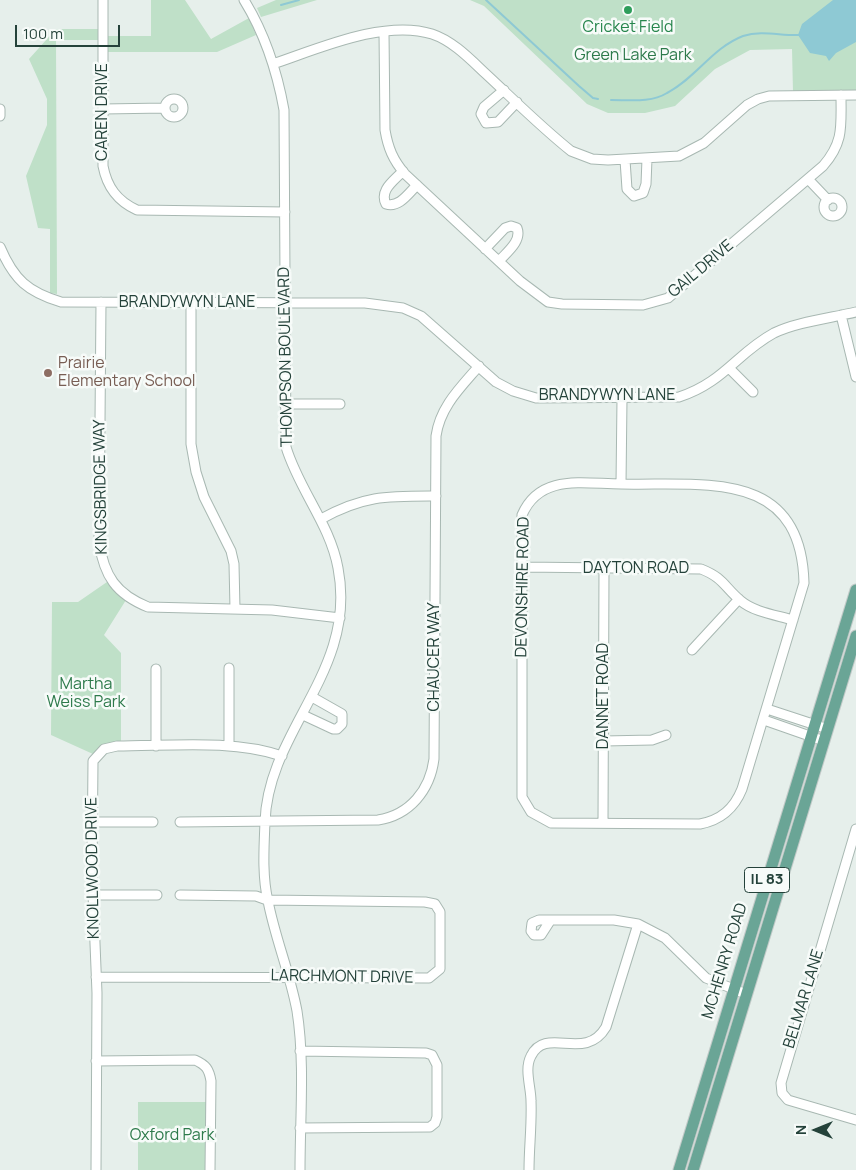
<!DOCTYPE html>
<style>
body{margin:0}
#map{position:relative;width:856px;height:1170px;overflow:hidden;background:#e6efeb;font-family:Manrope,sans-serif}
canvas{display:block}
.north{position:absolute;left:791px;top:1105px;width:50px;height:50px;-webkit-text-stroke:4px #f7fbf9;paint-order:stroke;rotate:270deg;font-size:14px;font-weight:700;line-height:20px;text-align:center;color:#24423a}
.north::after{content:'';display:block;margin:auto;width:18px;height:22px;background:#24423a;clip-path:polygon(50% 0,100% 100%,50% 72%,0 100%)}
.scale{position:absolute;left:15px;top:25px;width:105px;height:22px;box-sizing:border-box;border:2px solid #24423a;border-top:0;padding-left:6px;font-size:15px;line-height:18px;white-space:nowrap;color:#24423a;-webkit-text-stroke:4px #f7fbf9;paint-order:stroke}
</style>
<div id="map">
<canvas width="856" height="1170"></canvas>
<div class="north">N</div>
<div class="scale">100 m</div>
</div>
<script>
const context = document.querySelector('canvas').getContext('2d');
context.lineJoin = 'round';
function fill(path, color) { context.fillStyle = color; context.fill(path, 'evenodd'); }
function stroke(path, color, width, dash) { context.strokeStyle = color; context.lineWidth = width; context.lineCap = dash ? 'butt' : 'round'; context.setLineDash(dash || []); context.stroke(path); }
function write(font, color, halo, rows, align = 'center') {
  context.font = font + ' Manrope,sans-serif'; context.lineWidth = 5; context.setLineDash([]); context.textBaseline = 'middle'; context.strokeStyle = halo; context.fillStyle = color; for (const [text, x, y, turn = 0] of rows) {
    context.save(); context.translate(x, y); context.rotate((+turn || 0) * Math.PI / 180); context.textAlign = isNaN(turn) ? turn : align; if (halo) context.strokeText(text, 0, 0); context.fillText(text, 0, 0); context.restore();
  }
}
fill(new Path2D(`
 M151,0H185L211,39L249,18L256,35L217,52H107L106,36H151Z
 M276,0H317L261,17L257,8Z
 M470,0H856V91L793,92L792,49L750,50L715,69L675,106L645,113H608L587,104L484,6Z
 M56,29H98V40H56L57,294L50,293V229L38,228L26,176L47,125V99L29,59Z
 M107,582L126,600L104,635L121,653V743L98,749L93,754L51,735L52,602H78Z
 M138,1102H206V1170H138Z`), '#bfe0c8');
fill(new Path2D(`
 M833,0H856V42L836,53L829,61L826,56L810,53L798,35L802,24Z`), '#8ec9d4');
stroke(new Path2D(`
 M486,0L579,86L593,98L598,99
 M281,5L299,0
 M611,100C630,100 651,103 667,93C696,78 712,48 743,36C762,30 781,36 800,35`), '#8ec9d4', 2);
const minor = new Path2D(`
 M103,0V166C107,187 117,201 137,210L285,212
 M244,0C265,34 277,71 284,110L286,447C299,490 330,524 338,568C358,671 268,729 265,822C264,847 262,876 268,901C275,938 290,973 297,1011C305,1062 300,1118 300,1170
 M384,32L385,130C388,148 393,160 405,174L520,281L548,302L562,304L643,305L668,298L823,166C844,142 841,126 841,95
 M273,64C318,49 384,19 432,34C453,41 470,59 486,74C514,100 541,127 571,151L592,159L608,160L679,156L704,143L747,105L758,99L769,96L856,95
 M504,90L484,107L481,114L486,123L498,122L517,102
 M165 108a9 9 0 1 1 18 0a9 9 0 1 1-18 0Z
 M0,109V116
 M103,109L165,108
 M625,160L627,189L634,196L643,193L646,184L647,159
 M403,171C394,181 379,190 386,204C399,208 408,194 417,185
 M808,179L828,200
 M824 207a9 9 0 1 1 18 0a9 9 0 1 1-18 0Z
 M0,247C14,280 28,292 61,302L365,303L403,308L421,316L496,382L513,391L536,398L679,397C723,383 737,353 774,333C796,322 831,318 856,312
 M485,249L505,228L511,226L517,228C522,241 507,252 499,261
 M101,302L99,542C104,576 116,594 148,607L272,610L340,618
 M191,303V444L196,472L204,497L231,551L234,564L235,609
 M841,315L856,377
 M729,368L753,392
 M284,404H340
 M621,484C705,486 801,468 804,583L742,789C734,809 721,820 700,824L551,823L531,812L522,797V515C540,473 584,484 621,484Z
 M621,484L622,399
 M321,519C364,495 388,496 436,496
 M522,567L701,569C724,578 724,587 741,601C754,612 776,615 793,620
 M692,650L739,599
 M229,668V746
 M156,669V746
 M767,709L828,729
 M303,715L333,729H337L342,724V714L312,697
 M764,720L824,741
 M604,741L652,740L666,735
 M92,822H153
 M180,822L378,820C410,815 430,790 434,759L436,436C440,407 460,388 479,366
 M603,823L604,569
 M856,829L781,1083L782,1093L788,1100L856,1120
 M93,895H157
 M550,921L541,935H534L531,931L532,923L539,920H614L638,924L665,938L706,978L746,994
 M96,977L429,978L440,969V912L435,904L425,902L267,900L256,896L180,895
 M96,1061L195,1060C206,1065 209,1069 211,1081L210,1170
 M300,1128L430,1127L435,1123L437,1117V1065L432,1055L426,1053L300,1051
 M96,1170L97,993L92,869L93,761L104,749L117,746C169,746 233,739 282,756
 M529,1170C529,1147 532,1124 531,1101C531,1087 524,1069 531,1056C546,1025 585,1063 606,1027L638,924`);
const major = new Path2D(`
 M679,1170L856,590
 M693,1170L856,636`);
stroke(minor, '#a8b8b2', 11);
stroke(major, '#c2cac8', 13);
stroke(minor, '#fff', 9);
stroke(major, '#6aa596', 11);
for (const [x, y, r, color] of [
 [628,10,5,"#2e9e5b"],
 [48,373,5,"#8d6e63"]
]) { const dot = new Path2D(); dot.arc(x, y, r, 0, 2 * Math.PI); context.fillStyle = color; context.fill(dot); stroke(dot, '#f7fbf9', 2); }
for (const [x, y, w] of [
 [767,880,45]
]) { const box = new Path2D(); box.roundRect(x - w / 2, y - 12.5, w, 25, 4); context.fillStyle = '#f7fbf9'; context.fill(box); stroke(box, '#24423a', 1); }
write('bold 15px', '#24423a', null, [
 ["IL 83",767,880]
]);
write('16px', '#27864d', '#f7fbf9', [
 ["Cricket Field",628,28]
]);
write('16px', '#2d7a4b', '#f7fbf9', [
 ["Green Lake Park",633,56],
 ["Martha",86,685],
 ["Weiss Park",86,703],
 ["Oxford Park",172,1136]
]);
write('16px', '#24423a', '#f7fbf9', [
 ["CAREN DRIVE",103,112,-90],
 ["GAIL DRIVE",701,269,-40],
 ["BRANDYWYN LANE",187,303],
 ["THOMPSON BOULEVARD",286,357,-91],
 ["BRANDYWYN LANE",607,396],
 ["KINGSBRIDGE WAY",101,487,-91],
 ["DAYTON ROAD",636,569],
 ["DEVONSHIRE ROAD",523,587,-89],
 ["CHAUCER WAY",435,657,-90],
 ["DANNET ROAD",604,696,-90],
 ["KNOLLWOOD DRIVE",93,868,-91],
 ["MCHENRY ROAD",725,961,-73],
 ["LARCHMONT DRIVE",342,977,1],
 ["BELMAR LANE",804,999,-73]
]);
write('16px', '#785e54', '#f7fbf9', [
 ["Prairie",58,364],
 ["Elementary School",58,382]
], 'left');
</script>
